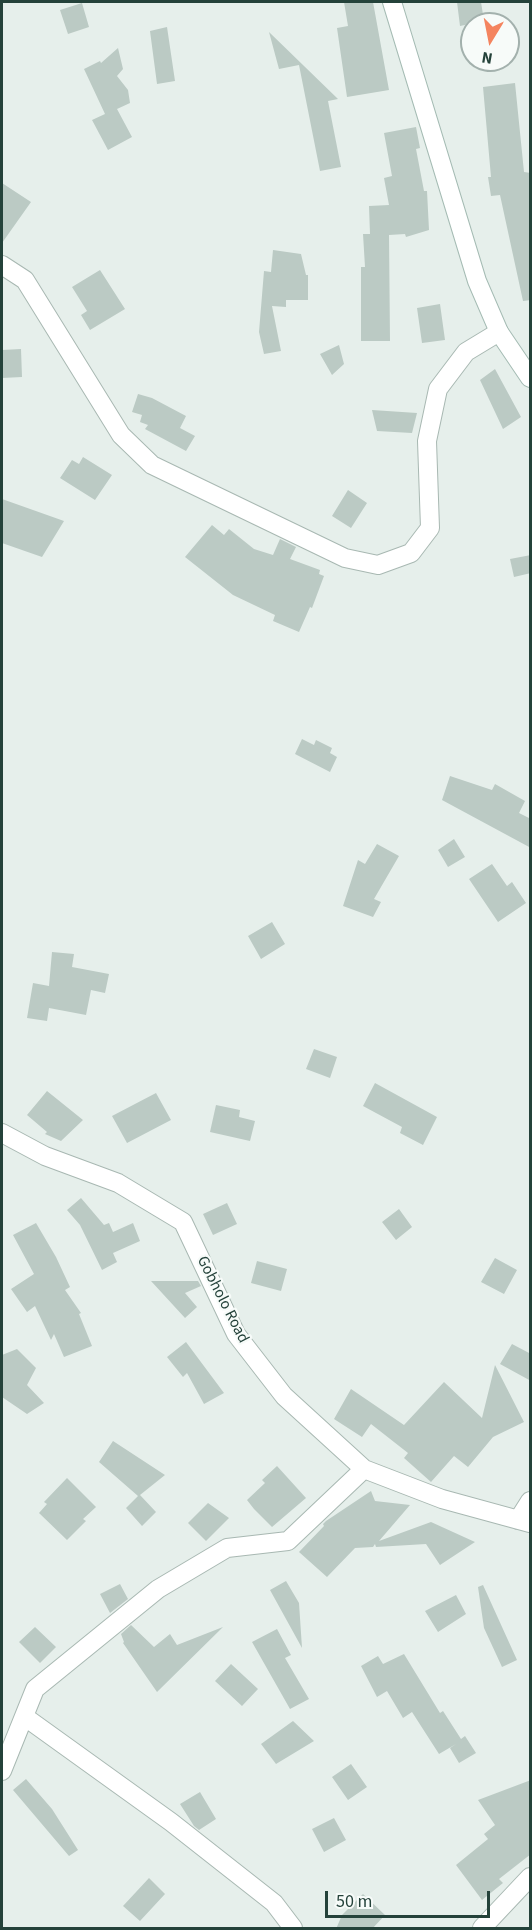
<!DOCTYPE html>
<style>
body{margin:0}
#map{position:relative;width:532px;height:1930px;overflow:hidden;background:#e6efeb;font-family:"Source Sans 3",sans-serif}
canvas{display:block}
.frame{position:absolute;inset:0;border:3px solid #24423a;pointer-events:none}
.north{position:absolute;left:460px;top:12px;width:60px;height:60px;box-sizing:border-box;background:#f7fbf9;border:2px solid #a3b1ad;border-radius:50%;rotate:190deg;font-size:16px;font-weight:700;line-height:24px;text-align:center;color:#24423a}
.north::after{content:'';display:block;margin:auto;width:21px;height:27px;background:#f4845f;clip-path:polygon(50% 0,100% 100%,50% 72%,0 100%)}
.scale{position:absolute;left:325px;top:1891px;width:165px;height:27px;box-sizing:border-box;border:3px solid #24423a;border-top:0;padding-left:8px;font-size:18px;line-height:21px;white-space:nowrap;color:#24423a;-webkit-text-stroke:4px #f7fbf9;paint-order:stroke}
</style>
<div id="map">
<canvas width="532" height="1930"></canvas>
<div class="frame"></div>
<div class="north">N</div>
<div class="scale">50 m</div>
</div>
<script>
const context = document.querySelector('canvas').getContext('2d');
context.lineJoin = 'round';
function fill(path, color) { context.fillStyle = color; context.fill(path, 'evenodd'); }
function stroke(path, color, width, dash) { context.strokeStyle = color; context.lineWidth = width; context.lineCap = dash ? 'butt' : 'round'; context.setLineDash(dash || []); context.stroke(path); }
function write(font, color, halo, rows, align = 'center') {
  context.font = font + ' "Source Sans 3",sans-serif'; context.lineWidth = 4.5; context.setLineDash([]); context.textBaseline = 'middle'; context.strokeStyle = halo; context.fillStyle = color; for (const [text, x, y, turn = 0] of rows) {
    context.save(); context.translate(x, y); context.rotate((+turn || 0) * Math.PI / 180); context.textAlign = isNaN(turn) ? turn : align; if (halo) context.strokeText(text, 0, 0); context.fillText(text, 0, 0); context.restore();
  }
}
fill(new Path2D(`
 M344,2H373L389,90L347,97L337,28L348,26Z
 M457,2H481L484,21L460,26Z
 M82,3L89,27L68,34L60,10Z
 M167,27L175,81L157,84L150,31Z
 M269,32L338,99L328,101L341,167L320,171L299,65L279,69Z
 M118,48L123,69L117,76L128,90L130,103L117,109L132,137L108,150L92,120L105,114L84,69L100,61L101,63Z
 M515,83L524,172L531,173V300L523,301L500,195L491,196L488,177H491L483,87Z
 M416,127L420,148L416,149L424,191H427L429,230L406,237L405,234L389,235L390,341H361V267H365L363,234H370L369,206L389,205L384,178L392,176L384,133Z
 M2,183L31,202L2,243Z
 M273,250L301,254L306,275H308V300H286V307L272,306L281,351L264,354L259,332L264,271L271,272Z
 M100,270L125,309L90,330L81,315L87,311L72,287Z
 M440,304L445,340L422,343L417,308Z
 M339,345L344,364L332,375L320,354Z
 M21,349L22,377L2,378V350Z
 M495,369L521,417L503,429L480,380Z
 M138,394L152,398L186,416L180,428L195,436L186,451L145,429L148,425L140,422L142,415L132,412Z
 M372,410L417,413L412,433L377,431Z
 M83,457L112,475L95,500L60,478L72,460L79,464Z
 M348,490L367,503L351,528L332,516Z
 M2,499L64,521L42,557L2,543Z
 M212,525L224,535L229,529L254,549L273,555L280,539L296,547L290,559L320,570L319,574L324,576L312,608L310,607L299,632L273,621L275,615L233,595L185,557Z
 M531,555V573L514,577L510,559Z
 M302,739L314,745L316,740L332,748L330,753L337,757L330,772L295,754Z
 M450,776L492,790L495,784L525,801L519,813L531,819V848L442,800Z
 M454,839L465,857L448,867L438,850Z
 M377,844L399,856L374,899L381,902L373,917L343,906L358,860L365,864Z
 M492,864L507,886L512,882L526,903L498,922L469,879Z
 M272,922L285,944L261,959L248,936Z
 M52,952L74,954L72,967L109,974L105,993L91,990L86,1015L49,1008L47,1021L27,1018L33,983L49,986Z
 M314,1049L337,1057L330,1078L306,1069Z
 M375,1083L437,1117L423,1145L400,1133L402,1127L363,1106Z
 M47,1091L83,1120L61,1141L45,1134L47,1132L27,1115Z
 M156,1093L171,1120L127,1143L112,1116Z
 M216,1105L240,1110L239,1117L255,1121L250,1141L210,1132Z
 M81,1198L104,1225L109,1223L113,1232L133,1223L140,1241L113,1253L117,1262L102,1270L80,1225L67,1210Z
 M227,1203L237,1224L213,1235L203,1214Z
 M399,1209L412,1227L396,1240L382,1222Z
 M36,1223L56,1257L70,1287L65,1290L81,1313L79,1314L92,1346L64,1357L54,1334L51,1340L35,1306L27,1312L11,1289L34,1274L13,1235Z
 M495,1258L517,1270L504,1294L481,1282Z
 M257,1261L287,1269L281,1291L251,1283Z
 M151,1281H198L201,1286L185,1293L197,1307L185,1318Z
 M186,1342L224,1393L204,1404L187,1373L183,1377L167,1357Z
 M512,1344L531,1354V1381L500,1364Z
 M17,1349L36,1368L27,1385L44,1403L27,1414L2,1397V1355Z
 M495,1365L524,1422L493,1437L468,1467L454,1456L431,1482L404,1458L408,1453L371,1424L362,1437L334,1419L351,1389L404,1425L444,1382L482,1418Z
 M113,1441L165,1475L140,1495L156,1512L142,1526L126,1508L138,1496L99,1462Z
 M277,1466L306,1498L272,1527L254,1509L247,1500L265,1483L262,1480Z
 M67,1478L96,1507L83,1519L86,1521L67,1540L39,1513L47,1504L44,1502Z
 M371,1491L375,1501L410,1505L379,1541L431,1522L475,1542L440,1565L426,1544L376,1547L375,1544L373,1547L355,1548L327,1577L299,1552L324,1526L323,1524L326,1521Z
 M208,1503L229,1518L206,1541L188,1523Z
 M286,1581L299,1603L302,1648L270,1590Z
 M120,1584L128,1599L110,1613L100,1594Z
 M483,1585L517,1660L502,1667L484,1628L478,1587Z
 M456,1595L466,1614L438,1632L425,1611Z
 M131,1625L154,1647L170,1634L177,1645L223,1627L157,1692L123,1643L124,1642L121,1634Z
 M35,1627L56,1647L40,1663L19,1642Z
 M277,1629L291,1655L285,1658L309,1699L290,1709L252,1642Z
 M404,1654L440,1713L443,1711L461,1739L465,1736L476,1753L459,1763L450,1748L456,1744L439,1754L412,1712L403,1718L387,1691L377,1697L361,1666L378,1656L383,1664Z
 M231,1664L258,1689L242,1706L215,1681Z
 M293,1721L314,1741L276,1764L261,1744Z
 M351,1764L367,1787L348,1800L332,1777Z
 M26,1779L52,1809L78,1850L69,1856L13,1790Z
 M531,1780V1854L499,1879L503,1883L482,1900L456,1865L488,1839L484,1834L495,1825L478,1800Z
 M200,1792L216,1819L199,1830L194,1826L180,1804Z
 M334,1818L346,1840L324,1852L312,1829Z
 M149,1878L165,1894L140,1921L123,1906Z
 M363,1894L385,1915L372,1929H336L342,1915Z`), '#bbcac4');
const street = new Path2D(`
 M2,265L25,280L121,435L152,465L345,558L378,565L411,553L430,528L427,441L438,389L466,352L499,332
 M2,1133L45,1156L118,1183L183,1222L236,1334L284,1396L364,1469L442,1499L530,1523
 M518,1520L530,1501
 M25,1717L171,1822L274,1903L293,1928
 M2,1771L35,1689L158,1589L227,1548L288,1541L364,1469
 M482,1928L530,1877`);
const secondary = new Path2D(`
 M392,2L477,281L499,332L530,378`);
stroke(street, '#a8b8b2', 20);
stroke(secondary, '#a4bbb3', 20);
stroke(street, '#fff', 18);
stroke(secondary, '#fff', 18);
write('16px', '#24423a', '#f7fbf9', [
 ["Gobholo Road",222,1300,63]
]);
</script>
